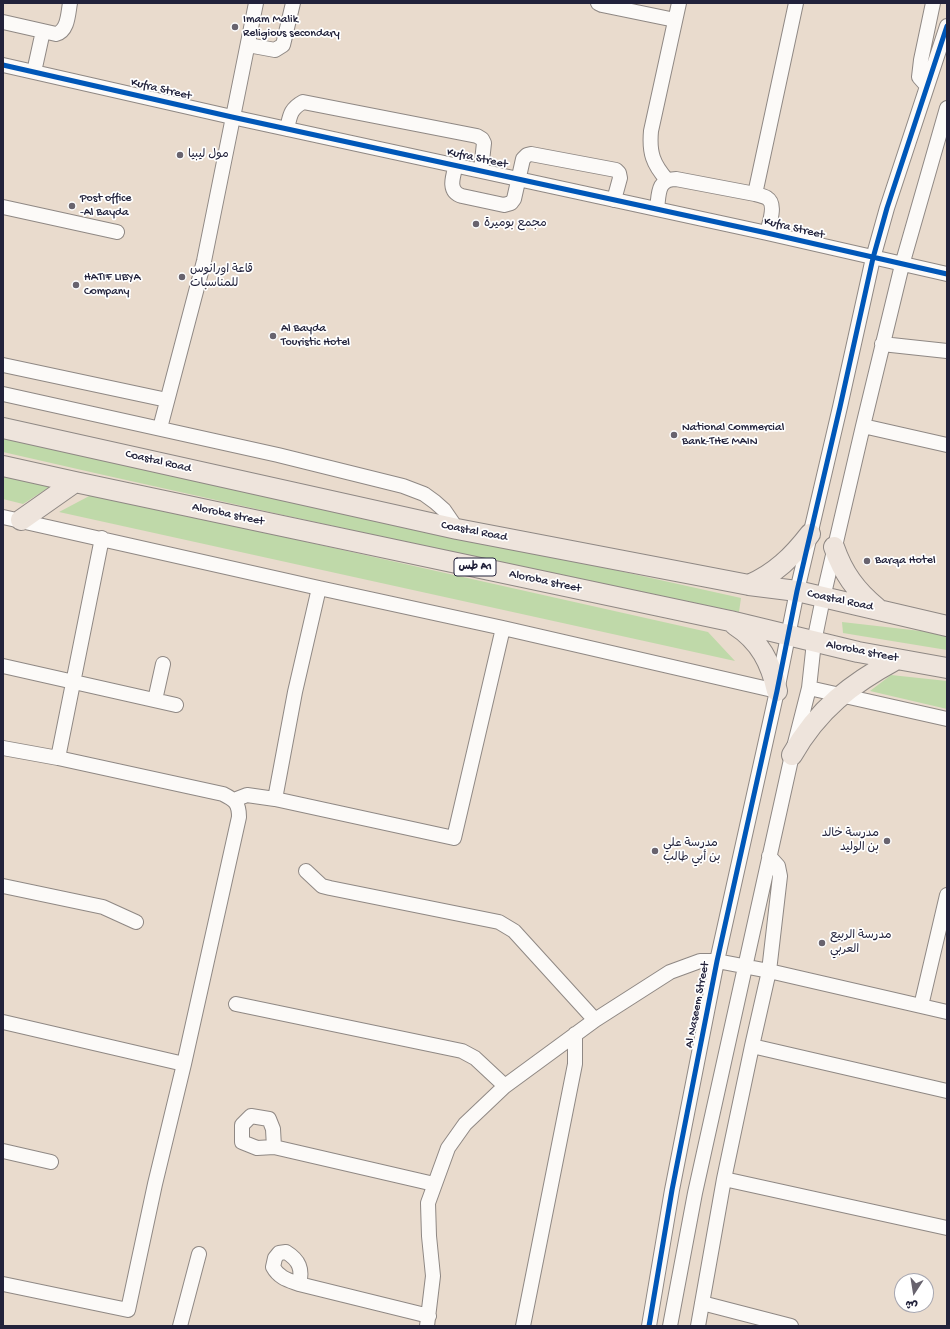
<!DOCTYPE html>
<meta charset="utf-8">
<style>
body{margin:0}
#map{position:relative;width:950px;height:1329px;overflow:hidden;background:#e9dbcd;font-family:"Gochi Hand","Playpen Sans Arabic",sans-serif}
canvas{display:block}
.frame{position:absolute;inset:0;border:4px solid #22223b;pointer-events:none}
.north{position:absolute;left:894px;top:1273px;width:40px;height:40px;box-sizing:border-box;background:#fff;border:1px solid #a7a7b1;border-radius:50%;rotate:192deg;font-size:11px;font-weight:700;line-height:16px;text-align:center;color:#22223b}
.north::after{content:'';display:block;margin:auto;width:14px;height:18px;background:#68636e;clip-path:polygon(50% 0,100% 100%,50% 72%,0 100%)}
</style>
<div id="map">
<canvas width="950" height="1329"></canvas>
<div class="frame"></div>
<div class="north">ش</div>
</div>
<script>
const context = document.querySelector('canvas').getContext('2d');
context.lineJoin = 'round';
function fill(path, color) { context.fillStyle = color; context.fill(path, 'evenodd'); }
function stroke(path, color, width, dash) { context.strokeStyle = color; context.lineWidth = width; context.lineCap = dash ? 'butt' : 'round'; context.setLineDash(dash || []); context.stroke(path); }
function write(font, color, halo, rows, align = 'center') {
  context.font = font + ' "Gochi Hand","Playpen Sans Arabic",sans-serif'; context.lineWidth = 3.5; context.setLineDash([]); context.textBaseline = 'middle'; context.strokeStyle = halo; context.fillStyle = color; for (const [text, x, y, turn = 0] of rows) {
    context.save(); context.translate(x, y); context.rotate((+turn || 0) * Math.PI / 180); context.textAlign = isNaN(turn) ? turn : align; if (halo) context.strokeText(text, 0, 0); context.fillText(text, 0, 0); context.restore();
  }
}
fill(new Path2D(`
 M3,434L741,598L739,612C493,562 248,508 3,452Z
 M3,476L51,486L23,504L3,499Z
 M93,494L708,632L735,661L59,512Z
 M842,622L947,634V650L843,633Z
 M891,675L947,681V709L870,691Z`), '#bfd9a9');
const minor = new Path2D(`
 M598,3L602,5L675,20
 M3,22L56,34C68,31 68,14 70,3
 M248,45L275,50L283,45L293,3
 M3,65L232,117L767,233L947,274
 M34,72L43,31
 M927,86L919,77L921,60L933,3
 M287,129C290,116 290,109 303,102L477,136L482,139L484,143L481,170
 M456,165C453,176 447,192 462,196L504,205L511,203L514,199L523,159L527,155L531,154L616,170L619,173L620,178L614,200
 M667,180C653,164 649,153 651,131L679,3
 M755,194L796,3
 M3,207L117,232
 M657,209C659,194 657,179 676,179L755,194C759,195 764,196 767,198C777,204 769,224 767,233
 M882,344L947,351
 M3,365L167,400
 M3,394L278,455L403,486L424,494L435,502L444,510L457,529
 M863,426L947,445
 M160,428L204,261L256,3
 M3,517L319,588L503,628L777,691
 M3,666L176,705
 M809,688L947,719
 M155,700L163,664
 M3,748L58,758L223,794C235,800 239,803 239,817L184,1064L155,1184L128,1310L3,1284
 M58,758L102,538
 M275,799L454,838L503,628
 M234,800L247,795L275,799L295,692L319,588
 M306,871L322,886L330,888L499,922L514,931L595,1020
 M3,886L103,907L136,922
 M236,1004L462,1051L475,1058L505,1086
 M921,1006L947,895
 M3,1022L184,1064
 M752,1046L947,1091
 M274,1147L273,1129L269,1119L251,1116L242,1125V1142L257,1148L274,1147L434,1184
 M3,1151L51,1162
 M724,1179L947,1228
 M299,1284C303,1269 299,1260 286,1252L279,1253L275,1258L273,1267C279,1278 288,1280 299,1284L429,1316
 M702,1303L791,1326
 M180,1326L199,1254
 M427,1326L433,1276L429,1236L428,1203L448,1148L465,1124L505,1086L595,1020L670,972L700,961H717L769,971L947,1012
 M523,1326L575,1064V1034
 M649,1326L672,1190L717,961L777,691L797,591L840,407L873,258L887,208L947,26
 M670,1326L695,1193L792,755L809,688L814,642L823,598L863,426L902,265L947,108
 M698,1326L724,1179L752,1046L769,971L780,876L778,866L769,856`);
const highway = new Path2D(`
 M3,428L457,529L749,585L797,591L947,626
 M3,466L75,482L730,621L858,652L947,668
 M21,520L75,482
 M834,547C843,573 856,591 877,608
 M749,585C775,574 793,556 810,534
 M735,625C760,641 771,663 777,691
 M792,755C818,709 851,684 897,659`);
stroke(minor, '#8f8884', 16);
stroke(highway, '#8f8884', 22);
stroke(minor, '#fcfaf8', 14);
stroke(highway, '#eee4dc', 20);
stroke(new Path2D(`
 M3,65L232,117L767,233L947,274
 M649,1326L672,1190L717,961L777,691L797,591L840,407L873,258L887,208L947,26`), '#0057b8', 5);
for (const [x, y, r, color] of [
 [235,27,4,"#68636e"],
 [180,155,4,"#68636e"],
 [72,206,4,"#68636e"],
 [476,224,4,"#68636e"],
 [182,277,4,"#68636e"],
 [76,285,4,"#68636e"],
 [273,336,4,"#68636e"],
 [674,435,4,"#68636e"],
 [867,561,4,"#68636e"],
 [887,841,4,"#68636e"],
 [655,851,4,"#68636e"],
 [822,943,4,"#68636e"]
]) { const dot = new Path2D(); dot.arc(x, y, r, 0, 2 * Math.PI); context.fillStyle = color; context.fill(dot); stroke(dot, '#fff', 1.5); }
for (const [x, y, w] of [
 [475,567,42]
]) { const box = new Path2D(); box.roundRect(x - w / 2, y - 9, w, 18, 3); context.fillStyle = '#fff'; context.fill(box); stroke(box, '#22223b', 1); }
write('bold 11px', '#22223b', null, [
 ["طس A1",475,567]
]);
write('12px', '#22223b', '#fff', [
 ["Imam Malik",243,20],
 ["Religious secondary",243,34],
 ["مول ليبيا",188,155],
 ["Post office",80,199],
 ["-Al Bayda",80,213],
 ["مجمع بوميرة",484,224],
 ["قاعة اورانوس",190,270],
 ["للمناسبات",190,284],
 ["HATIF LIBYA",84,278],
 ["Company",84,292],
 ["Al Bayda",281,329],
 ["Touristic Hotel",281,343],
 ["National Commercial",682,428],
 ["Bank-THE MAIN",682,442],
 ["Barqa Hotel",875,561],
 ["مدرسة خالد",879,834,"right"],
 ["بن الوليد",879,848,"right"],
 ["مدرسة علي",663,844],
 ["بن أبي طالب",663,858],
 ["مدرسة الربيع",830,936],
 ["العربي",830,950]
], 'left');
write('12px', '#22223b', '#fff', [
 ["Kufra Street",161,90,13],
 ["Kufra Street",477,159,12],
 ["Kufra Street",794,229,13],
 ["Coastal Road",158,462,13],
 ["Aloroba street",228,515,12],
 ["Coastal Road",474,532,11],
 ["Aloroba street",545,582,12],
 ["Coastal Road",840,601,12],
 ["Aloroba street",862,652,11],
 ["Al Naseem Street",698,1005,-79]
]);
</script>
